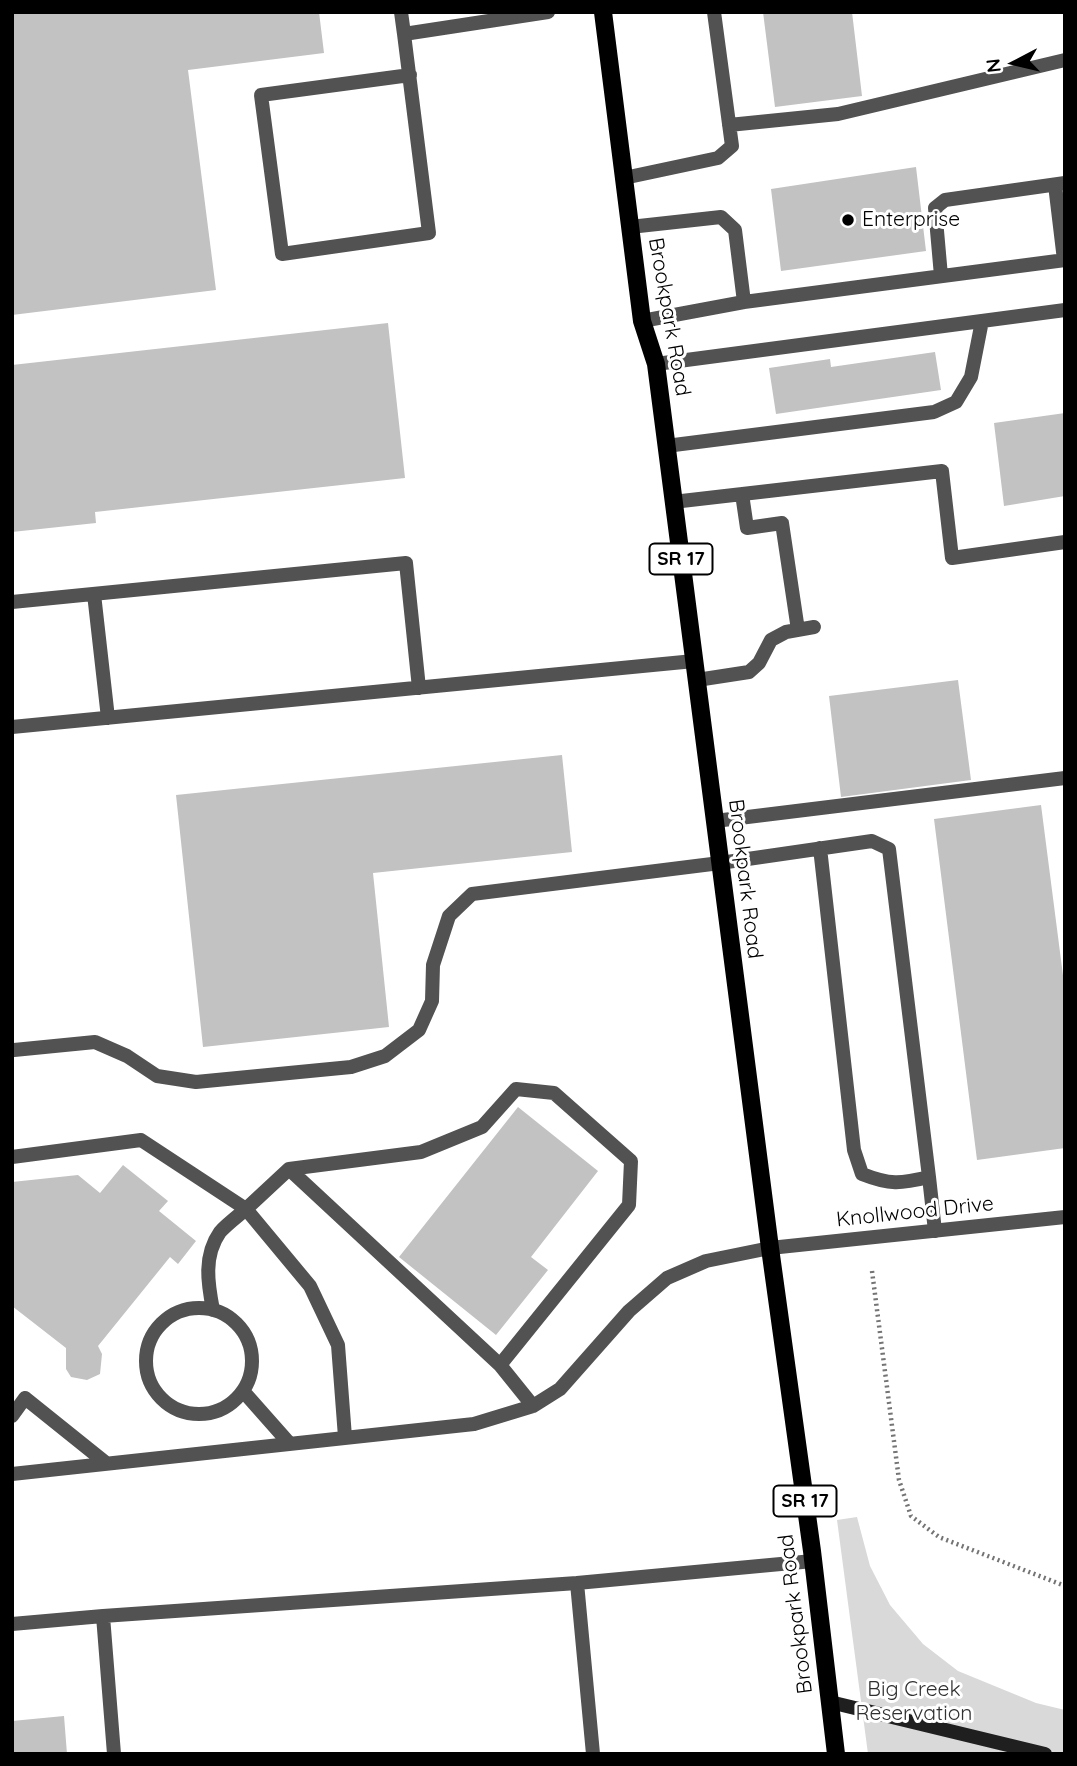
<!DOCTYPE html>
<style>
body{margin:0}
#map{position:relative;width:1077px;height:1766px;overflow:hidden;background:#fff;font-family:Quicksand,sans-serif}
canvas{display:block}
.frame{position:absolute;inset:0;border:14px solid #000;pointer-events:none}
.north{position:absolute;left:979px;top:28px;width:70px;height:70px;-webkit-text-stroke:5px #fff;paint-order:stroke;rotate:263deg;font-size:19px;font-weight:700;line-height:28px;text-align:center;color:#000}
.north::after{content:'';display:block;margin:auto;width:24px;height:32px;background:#000;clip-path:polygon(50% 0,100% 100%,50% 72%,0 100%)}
</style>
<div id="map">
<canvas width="1077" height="1766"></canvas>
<div class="frame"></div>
<div class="north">N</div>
</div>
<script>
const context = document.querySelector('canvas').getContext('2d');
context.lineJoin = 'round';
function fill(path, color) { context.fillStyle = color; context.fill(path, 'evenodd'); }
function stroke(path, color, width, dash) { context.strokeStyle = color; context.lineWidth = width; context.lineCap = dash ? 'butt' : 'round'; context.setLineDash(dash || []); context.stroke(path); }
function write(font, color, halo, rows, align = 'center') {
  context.font = font + ' Quicksand,sans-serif'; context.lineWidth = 6; context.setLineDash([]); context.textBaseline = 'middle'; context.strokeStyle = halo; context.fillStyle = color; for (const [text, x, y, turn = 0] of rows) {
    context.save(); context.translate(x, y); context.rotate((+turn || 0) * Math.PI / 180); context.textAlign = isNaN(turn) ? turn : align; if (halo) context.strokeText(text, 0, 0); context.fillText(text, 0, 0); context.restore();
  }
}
fill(new Path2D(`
 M857,1517L870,1566L890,1605L923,1644L958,1671L1036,1703L1065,1710V1754H868L837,1520Z`), '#d9d9d9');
fill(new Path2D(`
 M12,12H319L324,53L188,70L216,290L12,315Z
 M763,12H852L862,96L775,107Z
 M916,167L926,251L781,271L771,189Z
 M388,323L405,478L95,512L96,523L12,532V365Z
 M935,352L941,390L776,414L769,368L830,359L831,367Z
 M1065,413V496L1004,506L994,423Z
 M958,680L971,780L841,797L829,696Z
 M562,755L572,852L373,873L389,1027L203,1047L176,795Z
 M1041,805L1065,991V1148L977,1160L934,819Z
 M518,1107L598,1171L531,1257L548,1270L496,1335L399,1257Z
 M123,1165L168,1201L159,1211L196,1241L178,1264L170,1257L98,1346L102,1354L100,1374L87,1380L71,1377L66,1369V1348L12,1306V1182L78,1175L100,1193Z
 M64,1716L67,1754H12V1721Z`), '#c2c2c2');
stroke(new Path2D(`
 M872,1271L899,1480L911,1516L939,1537L1065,1586`), '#747474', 4.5, [2, 3.5]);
stroke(new Path2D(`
 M401,12L404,34L548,12
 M404,34L429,233L282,254L261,95L410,75
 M729,125L838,114L1065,60
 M624,178L718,158L732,146L714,12
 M1055,185L1064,260
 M630,227L721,217L735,230L744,302
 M941,276L935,208L945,200L1065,183
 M642,321L744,302L1065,260
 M656,364L1065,310
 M666,446L934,412L956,402L971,377L982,321
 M742,494L747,528L782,523L798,630
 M673,502L942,471L952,558L1065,542
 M94,594L108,718
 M12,602L406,563L419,688
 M697,680L749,672L759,663L771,640L786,632L814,627
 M12,727L694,661
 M715,821L1065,778
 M14,1050L95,1042L127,1056L157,1076L196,1082L351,1067L385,1056L419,1030L432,1001L433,965L449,916L472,894L720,863L872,841L889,849L929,1177C900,1184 890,1185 862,1174L854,1150L820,848
 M12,1157L141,1140L246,1209L289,1169L421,1152L482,1127L516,1089L554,1093L631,1161L629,1205L500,1365L289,1169
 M929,1177L935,1231
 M146 1361a53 53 0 1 1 106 0a53 53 0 1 1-106 0Z
 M213,1310C208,1284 203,1256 220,1232C227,1224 238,1216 246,1209L310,1286L338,1345L345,1437
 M500,1365L533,1406
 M243,1391L289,1443
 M12,1416L25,1398L106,1463
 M12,1474L474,1424L533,1406L560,1389L629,1311L667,1278L706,1261L770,1248
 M577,1583L593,1754
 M12,1624L103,1616
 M114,1754L103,1616L577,1583L813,1561`), '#525252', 14);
stroke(new Path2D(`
 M770,1248L1065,1217`), '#525252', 14);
stroke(new Path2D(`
 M830,1702L1045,1754`), '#1f1f1f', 14);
stroke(new Path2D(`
 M603,12L642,321L656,364L770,1248L812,1551L836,1754`), '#000', 18);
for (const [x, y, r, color] of [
 [848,220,7,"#000"]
]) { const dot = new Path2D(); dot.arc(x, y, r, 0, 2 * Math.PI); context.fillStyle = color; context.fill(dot); stroke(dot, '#fff', 2.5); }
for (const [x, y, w] of [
 [681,559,63],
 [805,1501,63]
]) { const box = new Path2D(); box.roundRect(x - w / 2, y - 15.5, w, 31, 5); context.fillStyle = '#fff'; context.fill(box); stroke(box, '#000', 2); }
write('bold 19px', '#000', null, [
 ["SR 17",681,559],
 ["SR 17",805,1501]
]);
write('21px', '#000', '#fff', [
 ["Enterprise",862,220]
], 'left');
write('21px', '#000', '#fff', [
 ["Brookpark Road",669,317,80],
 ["Brookpark Road",745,879,83],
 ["Knollwood Drive",915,1212,-6],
 ["Brookpark Road",796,1614,-97]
]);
write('21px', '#303030', '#fff', [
 ["Big Creek",914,1690],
 ["Reservation",914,1714]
]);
</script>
